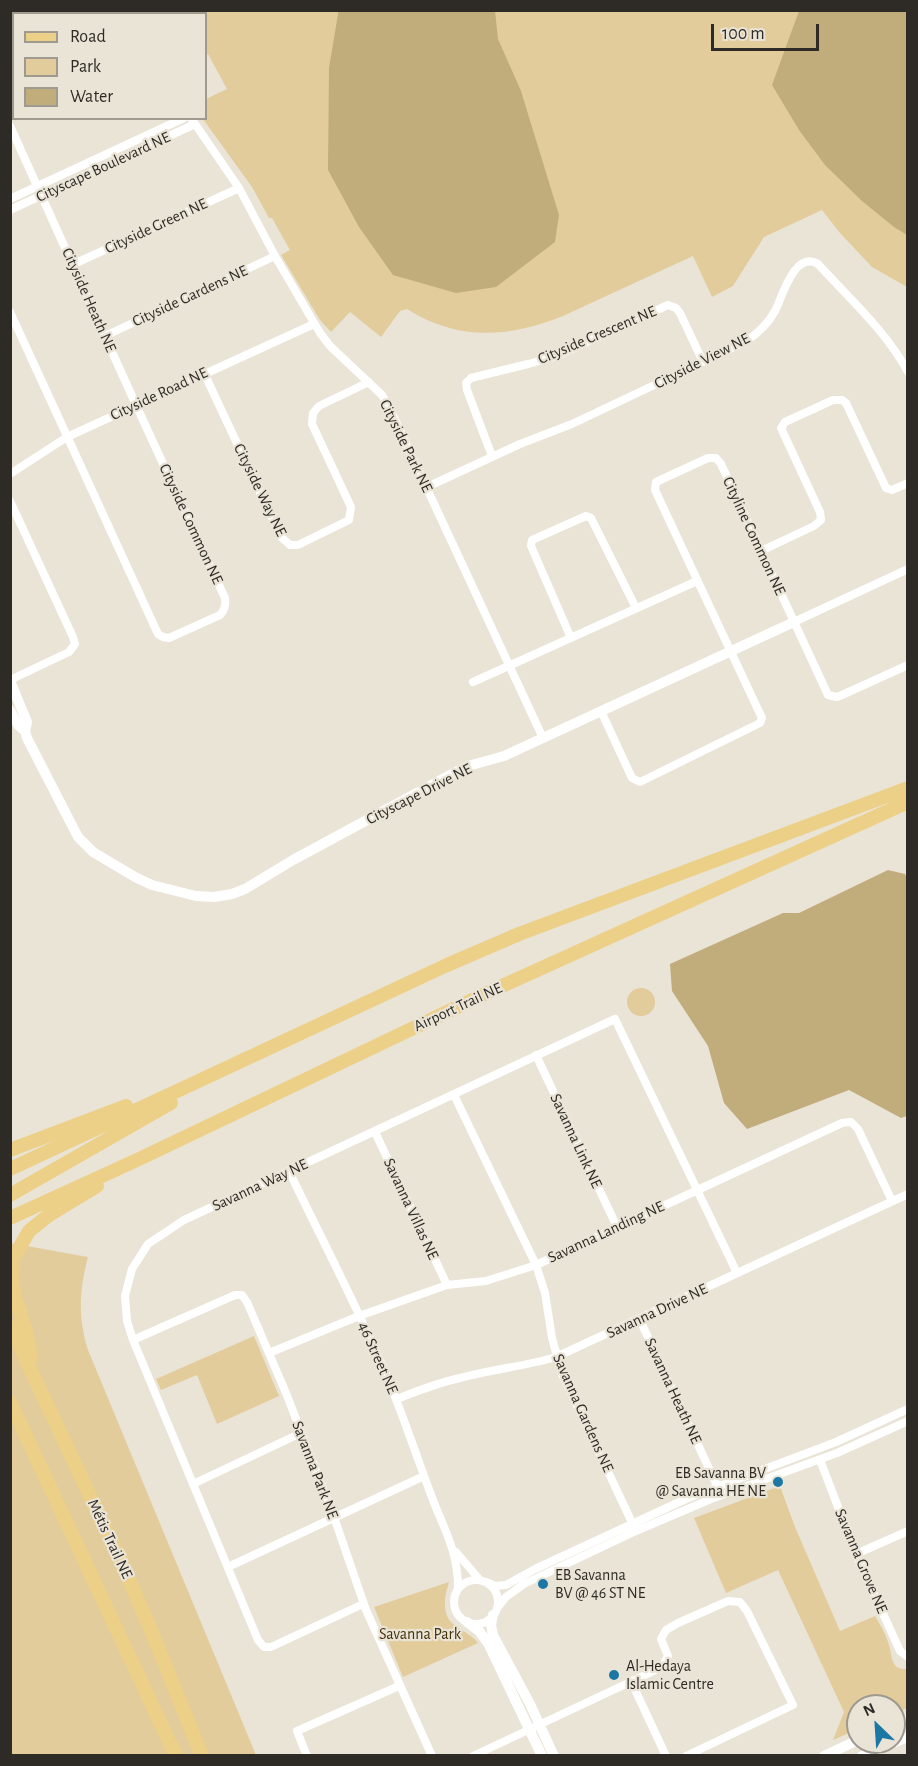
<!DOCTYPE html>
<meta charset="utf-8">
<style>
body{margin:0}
#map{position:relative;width:918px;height:1766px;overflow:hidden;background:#eae4d7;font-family:"Alegreya Sans",sans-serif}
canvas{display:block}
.frame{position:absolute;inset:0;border:12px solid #2e2b26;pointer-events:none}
.legend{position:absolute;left:12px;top:12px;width:195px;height:108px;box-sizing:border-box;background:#eae4d7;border:2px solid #9f9a90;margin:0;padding:8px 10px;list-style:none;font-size:18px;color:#2e2b26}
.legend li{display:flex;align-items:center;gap:12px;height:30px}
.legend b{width:30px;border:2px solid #9f9a90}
.north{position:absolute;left:846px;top:1694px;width:60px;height:60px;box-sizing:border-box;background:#eae4d7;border:2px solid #9f9a90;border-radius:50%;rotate:335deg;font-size:16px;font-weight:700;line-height:24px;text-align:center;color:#2e2b26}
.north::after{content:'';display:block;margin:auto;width:21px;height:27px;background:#1c77a5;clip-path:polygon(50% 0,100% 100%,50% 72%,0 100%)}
.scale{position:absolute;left:711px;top:24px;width:108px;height:27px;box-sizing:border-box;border:3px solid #2e2b26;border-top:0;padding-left:8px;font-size:18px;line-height:21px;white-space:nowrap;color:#2e2b26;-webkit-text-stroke:4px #eae4d7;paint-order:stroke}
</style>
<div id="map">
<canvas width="918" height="1766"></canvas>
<div class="frame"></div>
<ul class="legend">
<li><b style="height:8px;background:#ecd087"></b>Road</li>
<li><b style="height:16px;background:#e2cc9b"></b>Park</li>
<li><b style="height:16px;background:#c1ac7b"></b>Water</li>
</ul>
<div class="north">N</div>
<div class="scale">100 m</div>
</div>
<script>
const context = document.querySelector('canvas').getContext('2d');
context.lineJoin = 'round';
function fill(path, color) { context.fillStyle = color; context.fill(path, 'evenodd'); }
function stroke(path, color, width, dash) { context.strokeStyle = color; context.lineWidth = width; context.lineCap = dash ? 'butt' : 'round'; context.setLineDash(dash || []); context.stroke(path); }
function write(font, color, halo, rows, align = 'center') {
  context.font = font + ' "Alegreya Sans",sans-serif'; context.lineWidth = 4.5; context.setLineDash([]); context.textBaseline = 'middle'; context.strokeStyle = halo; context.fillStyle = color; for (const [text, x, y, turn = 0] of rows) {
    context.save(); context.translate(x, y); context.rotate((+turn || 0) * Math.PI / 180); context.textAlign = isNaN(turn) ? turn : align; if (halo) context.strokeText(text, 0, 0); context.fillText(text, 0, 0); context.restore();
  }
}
fill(new Path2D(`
 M187,11H907V287L872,267L840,233L822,210L764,237L733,286L712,297L693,256L563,316C509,338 457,341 407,309L400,311L381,337L350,312L331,332L320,320L281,255L290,250L272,218H269L252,187L203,119L206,118V99L227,89L208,54L206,55V14L188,13Z
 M627 1002a14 14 0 1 1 28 0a14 14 0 1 1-28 0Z
 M10,1243L88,1257C79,1291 78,1317 88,1350L256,1755H11Z
 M254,1336L279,1396L217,1424L197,1375L161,1390L156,1379Z
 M780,1486L795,1527L840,1631L875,1616C880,1624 885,1633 888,1642C893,1655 889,1670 907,1669V1708L894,1714V1706H858V1729L833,1740L844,1712L778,1570L726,1593L694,1518Z
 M449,1582C445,1595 441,1612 452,1623C461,1631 470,1633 478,1643L403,1677L374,1607Z`), '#e2cc9b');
fill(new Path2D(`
 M338,11H495L498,39L521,91L559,215L555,242L496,287L456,293L393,275L359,227L328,170L329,68L338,14Z
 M799,11H907V235L894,227L862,201L825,165L799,130L772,85Z
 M888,870L905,874L907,879V1116L901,1118L849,1090L747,1129L724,1103L708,1046L672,991L670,964L783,913H799Z`), '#c1ac7b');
stroke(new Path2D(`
 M40,10L41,14
 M133,10L134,14
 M191,118L239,188L275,256L320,333L330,346L382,395L389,407L543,738
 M10,126L136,405L225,598C226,605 225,610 220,615L169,638L163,637L158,634L10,312
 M10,199L184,118
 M10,210L195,124
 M74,264L239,188
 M105,336L275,256
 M204,373L281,537L290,545H298L349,520L351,507L312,424L313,413L319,406L369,382
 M492,456L467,390L466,383L471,378L528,364L554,357L668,305L676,308L680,313L703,362
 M10,474L67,437L314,324
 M427,487L520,444L572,424L745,342C757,334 768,324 775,311C782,298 794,250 818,264C849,298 886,331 908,372
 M10,501L73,637L75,644L69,652L10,680
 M761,551L814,526L821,520L820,512L781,428L785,422L833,400H842L846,403L886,488L892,490L908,483
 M794,622L908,569
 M571,638L531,546L532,540L586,516L591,518L636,608
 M473,682L697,581
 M601,711L632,778L640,782L760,723L762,718L655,490L656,482L708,458H716L721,464L828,695L837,697L842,695L908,665
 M536,1055L617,1227
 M454,1095L536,1265L545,1293L552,1338L562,1374L636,1531
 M375,1132L447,1285
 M289,1171C321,1238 356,1304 385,1372C402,1412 415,1452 430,1492C442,1526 458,1549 458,1587
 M640,1320L719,1490
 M133,1340L235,1295H242L247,1302L286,1393L334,1517L366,1610L432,1756
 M269,1353L359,1316L447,1285L486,1281L536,1265L842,1123L851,1122L858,1129L892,1201
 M397,1399C419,1390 441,1382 464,1377C495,1369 526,1366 556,1357L908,1194
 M820,1460L856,1554L900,1651L908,1657
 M193,1484L301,1433
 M456,1552L479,1579
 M856,1554L908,1531
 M228,1567L424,1476
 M454 1602a22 22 0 1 1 44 0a22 22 0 1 1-44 0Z
 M486,1582L495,1586L506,1585L535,1569L688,1498L836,1442L908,1409
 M363,1604L271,1647H264L258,1640L133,1340L127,1321L125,1296L132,1269L148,1244L184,1220L615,1019L737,1273
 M497,1608L506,1597L524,1584L636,1531L711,1499L837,1453L908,1421
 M631,1681L666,1756
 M307,1756L297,1731L399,1686
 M473,1756L662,1667L668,1656L661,1639L666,1630L678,1623L728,1601L740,1602L747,1611L793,1705L686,1756`), '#fff', 8);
stroke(new Path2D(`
 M10,681L27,722L25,731L18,725L10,710
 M25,731L27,738L78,837L93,852L135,877L152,885L196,896L214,897L232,894L245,889L293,860L454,773L468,766L504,756L794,622
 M493,1615L491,1625L493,1635L530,1704L554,1756
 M467,1622L479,1631L488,1643L542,1756
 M894,1725L908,1720
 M824,1756L858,1740
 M862,1756L908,1737`), '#fff', 10);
stroke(new Path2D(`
 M10,1150L126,1106
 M10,1169L447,965L519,934L908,788
 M10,1195L171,1103
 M10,1218L137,1160L491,991L908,802
 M10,1326L124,1568L151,1630L202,1756
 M31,1357L25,1328L15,1298L12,1278L13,1259L29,1231L49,1215L97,1186
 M10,1402L176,1756`), '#ecd087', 14);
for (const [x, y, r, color] of [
 [778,1482,6,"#1c77a5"],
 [543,1584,6,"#1c77a5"],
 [614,1675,6,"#1c77a5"]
]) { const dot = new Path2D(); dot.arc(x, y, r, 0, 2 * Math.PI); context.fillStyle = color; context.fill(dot); stroke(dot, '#eae4d7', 2); }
write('16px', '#2e2b26', '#eae4d7', [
 ["Cityscape Boulevard NE",103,167,-25],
 ["Cityside Green NE",156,226,-25],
 ["Cityside Gardens NE",190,296,-25],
 ["Cityside Heath NE",89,300,66],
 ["Cityside Crescent NE",597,335,-23],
 ["Cityside View NE",702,361,-27],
 ["Cityside Road NE",159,394,-25],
 ["Cityside Park NE",406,446,64],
 ["Cityside Way NE",260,490,64],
 ["Cityside Common NE",191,524,65],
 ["Cityline Common NE",754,536,65],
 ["Cityscape Drive NE",419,794,-27],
 ["Airport Trail NE",458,1007,-25],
 ["Savanna Link NE",576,1141,65],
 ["Savanna Way NE",260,1185,-25],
 ["Savanna Villas NE",411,1209,65],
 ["Savanna Landing NE",606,1232,-25],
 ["Savanna Drive NE",657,1311,-25],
 ["46 Street NE",378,1358,66],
 ["Savanna Heath NE",673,1391,65],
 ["Savanna Gardens NE",583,1413,66],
 ["Savanna Park NE",315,1470,69],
 ["Métis Trail NE",110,1539,65],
 ["Savanna Grove NE",861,1561,67]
]);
write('16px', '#2e2b26', '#eae4d7', [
 ["EB Savanna BV",766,1473,"right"],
 ["@ Savanna HE NE",766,1491,"right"],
 ["EB Savanna",555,1575],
 ["BV @ 46 ST NE",555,1593],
 ["Al-Hedaya",626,1666],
 ["Islamic Centre",626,1684]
], 'left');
write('16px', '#43330a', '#eae4d7', [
 ["Savanna Park",420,1634]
]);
</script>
